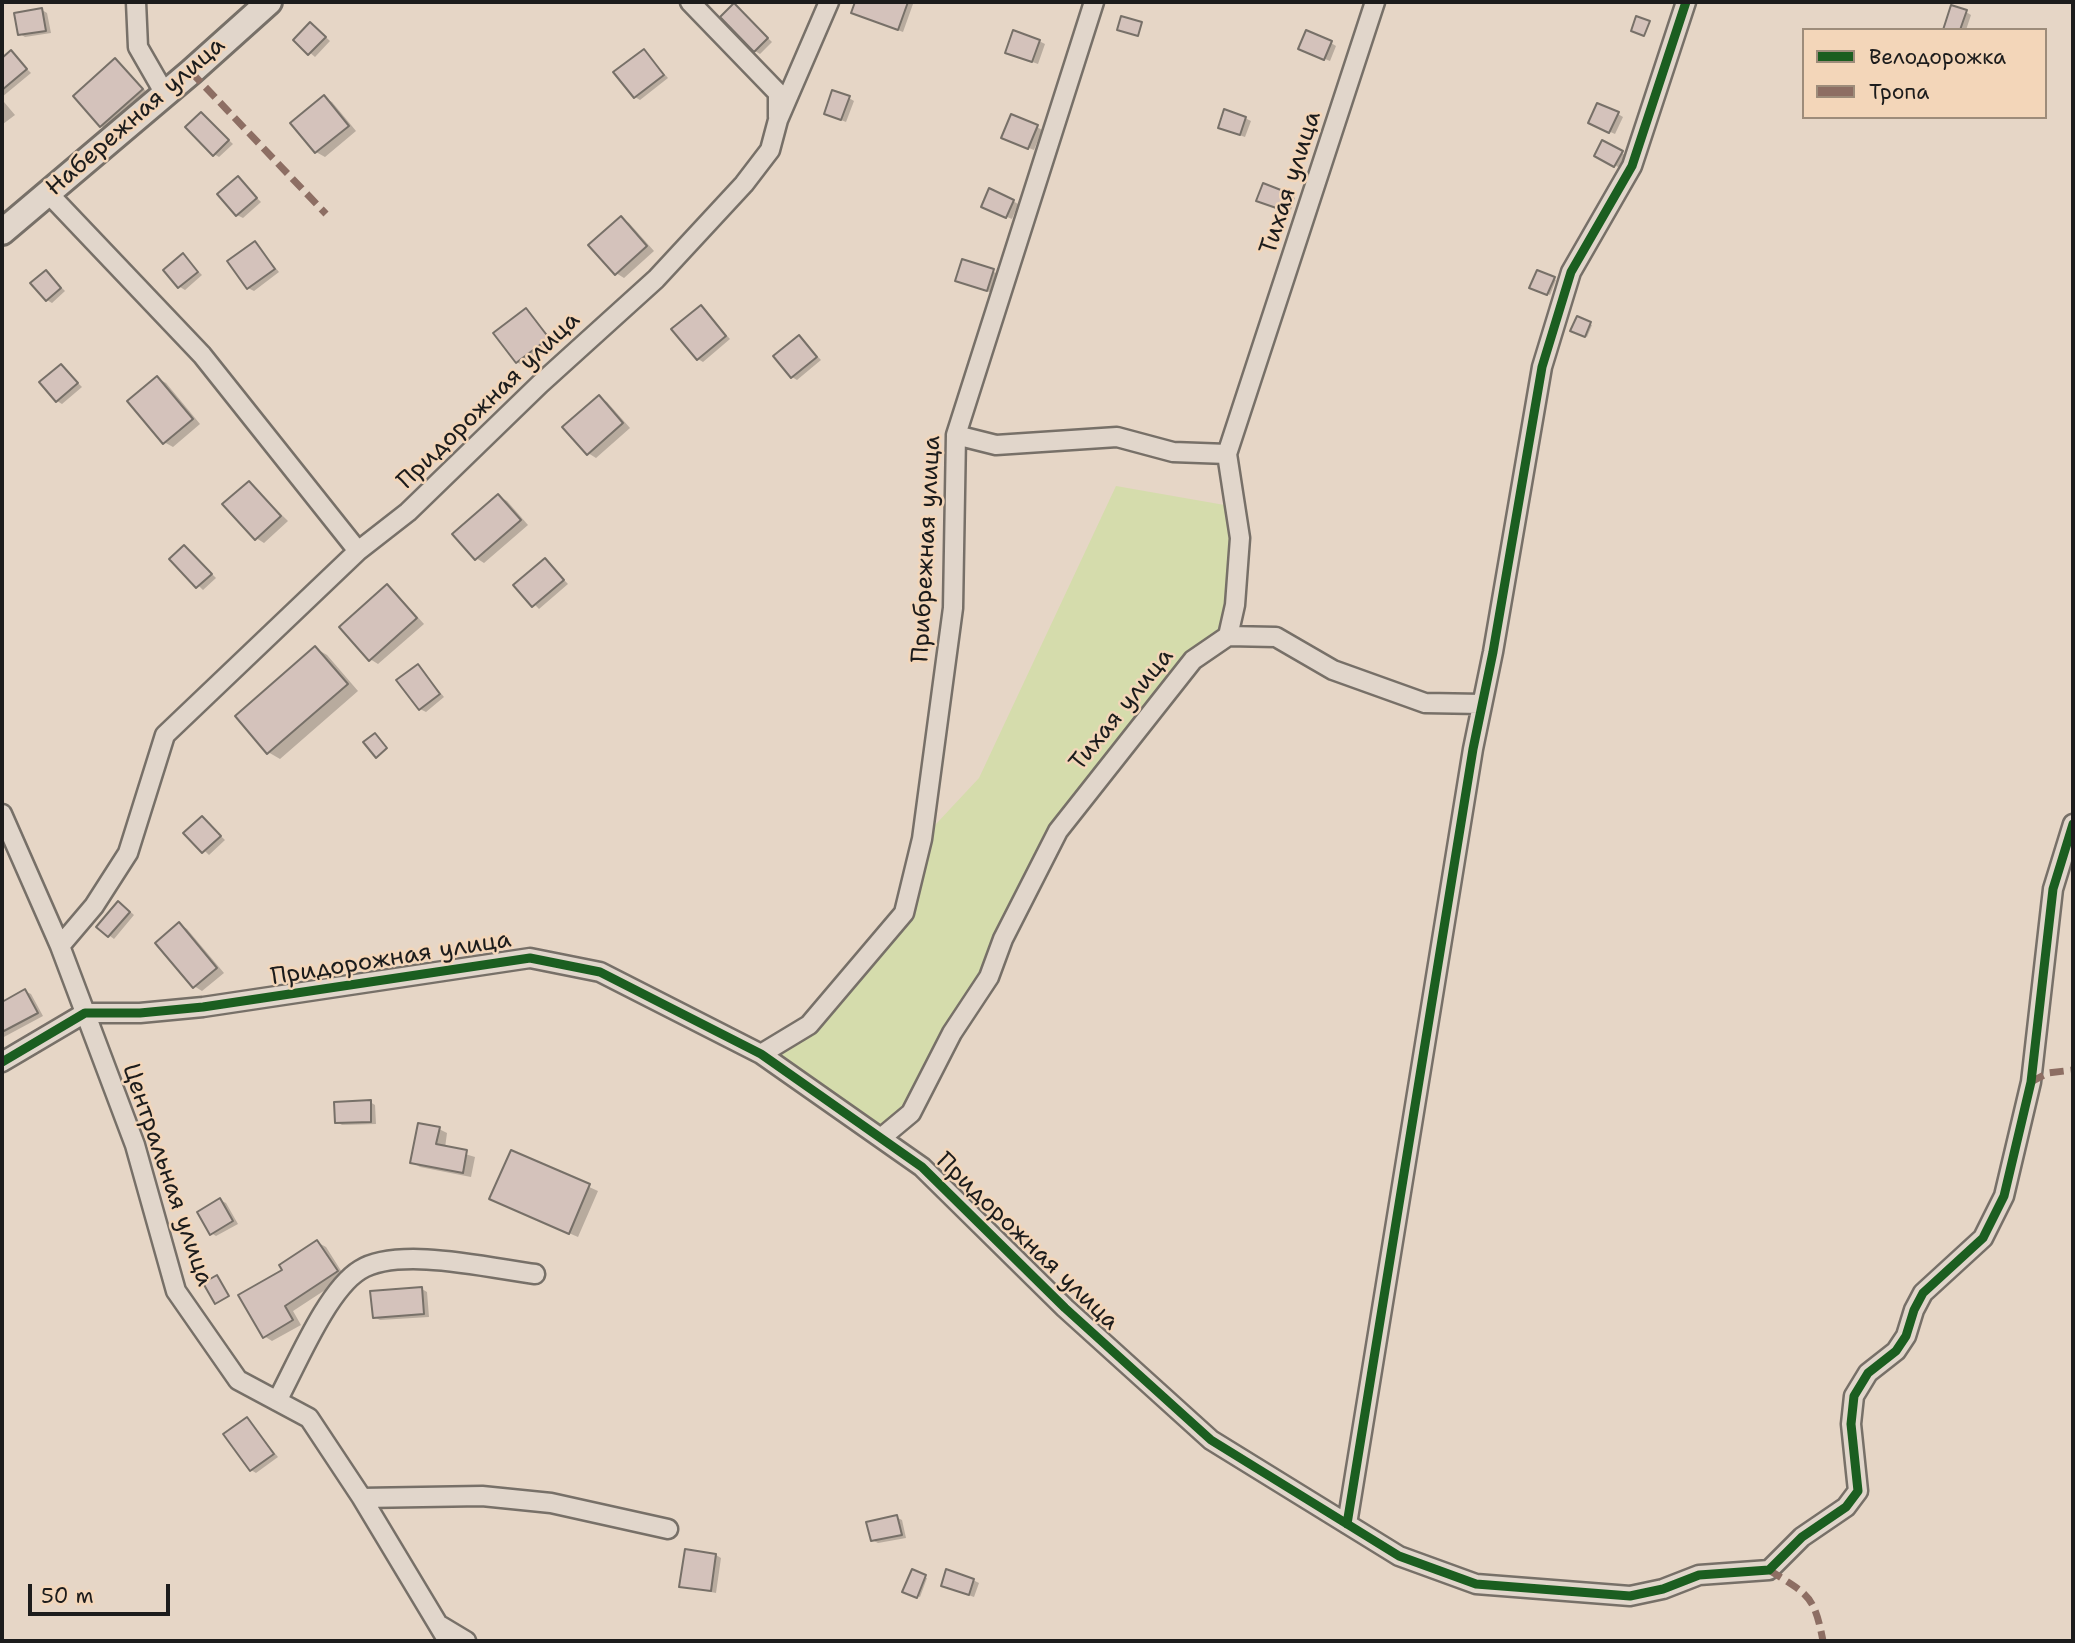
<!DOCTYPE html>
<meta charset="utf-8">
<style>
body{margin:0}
#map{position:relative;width:2075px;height:1643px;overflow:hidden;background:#e6d6c6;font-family:"Shantell Sans",sans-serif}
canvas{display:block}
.frame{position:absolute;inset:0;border:4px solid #1c1c1c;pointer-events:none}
.legend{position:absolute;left:1802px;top:28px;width:245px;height:91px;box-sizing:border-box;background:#f3d6b9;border:2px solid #9d8c7a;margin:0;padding:9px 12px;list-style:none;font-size:21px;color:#1c1c1c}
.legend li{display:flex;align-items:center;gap:14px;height:35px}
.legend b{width:35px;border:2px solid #9d8c7a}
.scale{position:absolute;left:28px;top:1584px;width:142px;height:32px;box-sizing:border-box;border:4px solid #1c1c1c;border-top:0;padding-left:9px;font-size:21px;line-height:24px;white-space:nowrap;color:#1c1c1c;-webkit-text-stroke:5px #f3d6b9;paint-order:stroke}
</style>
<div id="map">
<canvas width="2075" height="1643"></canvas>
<div class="frame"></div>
<ul class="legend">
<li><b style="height:9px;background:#1b5e20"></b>Велодорожка</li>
<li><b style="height:9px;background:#8d6e63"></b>Тропа</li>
</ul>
<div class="scale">50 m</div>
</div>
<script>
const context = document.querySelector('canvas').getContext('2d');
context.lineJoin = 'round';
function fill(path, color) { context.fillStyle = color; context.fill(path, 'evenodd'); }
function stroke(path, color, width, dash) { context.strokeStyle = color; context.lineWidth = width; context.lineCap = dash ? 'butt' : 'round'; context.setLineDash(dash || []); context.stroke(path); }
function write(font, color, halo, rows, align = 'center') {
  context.font = font + ' "Shantell Sans",sans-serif'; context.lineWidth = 5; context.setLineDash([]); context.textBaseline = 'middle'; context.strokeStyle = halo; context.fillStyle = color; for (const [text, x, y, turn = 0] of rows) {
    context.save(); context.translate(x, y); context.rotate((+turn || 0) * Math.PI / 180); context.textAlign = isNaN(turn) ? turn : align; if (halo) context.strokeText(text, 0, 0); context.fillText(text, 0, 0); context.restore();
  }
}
fill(new Path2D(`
 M1116,486L1236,507L1228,636L1193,660L1058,831L911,1113L881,1138L761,1054L809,1025L904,913L922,839L979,778Z`), '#d5dcac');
fill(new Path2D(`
 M857,2H908L913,4L903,32L853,13Z
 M734,5L772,42L760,54L755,51Z
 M42,10L47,13L51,33L25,37L20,34Z
 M1966,12L1971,15L1966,30H1948Z
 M316,28L330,41L315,57L295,40Z
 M1039,41L1045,44L1038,64L1013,55Z
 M1331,43L1336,46L1330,61L1306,51Z
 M644,51L668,78L640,100L635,97Z
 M11,53L31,73L2,97V60Z
 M115,61L150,95L110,131L101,126Z
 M324,98L332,102L356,131L325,157L316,152Z
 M849,98L854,101L846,122L831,116Z
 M4,102L15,115L3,124L2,103Z
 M201,114L233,144L219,157L214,154Z
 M1618,114L1623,117L1615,134L1595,125Z
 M1245,118L1251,121L1245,137L1225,130Z
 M1037,127L1042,130L1034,150L1009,140Z
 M1603,142L1627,156L1620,168L1596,155Z
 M238,179L261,202L243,218L237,215Z
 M1290,195L1295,198L1290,213L1264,203Z
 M1013,201L1018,204L1012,219L988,209Z
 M621,218L629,223L654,251L624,278L616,273Z
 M255,243L279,272L254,291L248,288Z
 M183,256L202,275L185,290L180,287Z
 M963,261L999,274L992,293L957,280Z
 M46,272L65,291L52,303L47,300Z
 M1538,272L1556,280L1550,295L1532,287Z
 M701,307L730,339L703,362L698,359Z
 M526,310L553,341L522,365L517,362Z
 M1578,318L1592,325L1587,337L1573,330Z
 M799,337L821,360L797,380L792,377Z
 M61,366L82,387L62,404L57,401Z
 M157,378L166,383L200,424L173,447L164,442Z
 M599,397L607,402L630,428L596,458L588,453Z
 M249,483L288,521L264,543L256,538Z
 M498,496L507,501L528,525L484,563L476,558Z
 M185,547L216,578L203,590L171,559Z
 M545,560L568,584L539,609L516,585Z
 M387,587L395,592L424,624L378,664L370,659Z
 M315,648L327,655L358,691L280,759L268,752Z
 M418,666L444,697L426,712L420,709Z
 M202,818L225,840L209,855L186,833Z
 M124,906L134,915L114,939L98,927Z
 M179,924L187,929L224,973L202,991L194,986Z
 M25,991L31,994L43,1016L2,1038V1004Z
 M370,1102L375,1105L376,1124L342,1125L337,1122Z
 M439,1129L447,1133L445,1148L475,1157L471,1177L420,1167L412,1162Z
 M512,1152L598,1191L578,1237L500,1203Z
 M220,1200L226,1203L238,1224L216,1236L211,1233Z
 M317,1242L326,1247L345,1277L293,1311L301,1325L272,1341L264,1336L285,1271Z
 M422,1289L427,1292L429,1317L380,1320L374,1317Z
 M247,1419L278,1457L256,1473L251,1470Z
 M896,1517L902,1520L906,1538L878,1543L872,1540Z
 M716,1555L721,1558L716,1593L681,1586Z
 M913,1572L927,1578L920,1597L905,1591Z
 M973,1580L979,1583L974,1597L948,1588Z`), '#0003');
const building = new Path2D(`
 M855,2H908L898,30L851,13Z
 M734,3L768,38L754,52L720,17Z
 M1951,5L1967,10L1960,30H1943Z
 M42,8L46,31L18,35L14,13Z
 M1121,16L1142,22L1138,36L1117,30Z
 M1636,16L1650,21L1644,36L1631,31Z
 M310,22L326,37L308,55L293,40Z
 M1013,30L1040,40L1032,62L1005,53Z
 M1306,30L1332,41L1324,60L1298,49Z
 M644,49L664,75L634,98L613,72Z
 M11,50L27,69L2,90V58Z
 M115,58L143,89L100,127L73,96Z
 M832,90L850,96L841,120L824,114Z
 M324,95L349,126L315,153L290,123Z
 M1597,103L1619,112L1609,133L1588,123Z
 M1224,109L1246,117L1240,135L1218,128Z
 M201,112L229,140L213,156L185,127Z
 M1011,114L1038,125L1028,149L1001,138Z
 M1602,140L1623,151L1614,167L1594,156Z
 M238,176L257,198L236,216L217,194Z
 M1263,183L1291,194L1285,211L1256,201Z
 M989,188L1014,200L1006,218L981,207Z
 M621,216L647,246L615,275L588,245Z
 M255,241L275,269L247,289L227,261Z
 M183,253L198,272L178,288L163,270Z
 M962,259L994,269L987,291L955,281Z
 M46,270L61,288L46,301L30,283Z
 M1537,270L1555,277L1547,295L1529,288Z
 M701,305L726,336L697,360L671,329Z
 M526,308L549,338L516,363L493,333Z
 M1577,316L1591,322L1585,337L1570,331Z
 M799,335L817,357L791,378L773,356Z
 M61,364L78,383L56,402L39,382Z
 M157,376L193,419L163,444L127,401Z
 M599,395L623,423L587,455L562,427Z
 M249,481L281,516L255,540L222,504Z
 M498,494L521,520L475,560L452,534Z
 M184,545L212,574L196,588L169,559Z
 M545,558L564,580L532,607L513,585Z
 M387,584L417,618L369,661L339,627Z
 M315,646L348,684L267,754L235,716Z
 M418,664L440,694L419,710L396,680Z
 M375,733L387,748L376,758L363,742Z
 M202,816L221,836L202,853L183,833Z
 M118,901L130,912L108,937L96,927Z
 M179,922L217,968L193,988L155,943Z
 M25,989L38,1013L2,1032V1002Z
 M371,1100V1122L335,1123L334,1102Z
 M418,1123L440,1127L436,1144L467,1150L463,1173L410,1163Z
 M511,1150L590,1184L569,1234L489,1199Z
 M220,1198L233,1221L210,1235L197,1212Z
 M317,1240L338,1271L285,1306L293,1320L263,1338L238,1295L282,1270L279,1265Z
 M217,1275L229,1296L215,1304L203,1283Z
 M422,1287L424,1314L373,1318L370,1291Z
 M247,1417L274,1454L250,1471L223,1434Z
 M897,1515L902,1535L871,1541L866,1522Z
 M685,1549L716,1554L711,1591L679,1587Z
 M912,1569L926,1575L917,1598L902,1592Z
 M946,1569L974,1579L969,1595L941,1586Z`);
fill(building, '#d4c2bb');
stroke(building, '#777068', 2);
const street = new Path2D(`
 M136,2L138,47L165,94
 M690,2L778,93V117
 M48,193L202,355L358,551
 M956,435L996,445L1117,437L1173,452L1227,454
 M1228,636L1276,637L1333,670L1425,703L1482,704
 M2,814L60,946L135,1145L176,1291L238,1380L309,1418L362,1498L448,1641
 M60,946L94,906L128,853L165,735L358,551L408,512L540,384L656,279L744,184L770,150L778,120L829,2
 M761,1054L809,1025L904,913L922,839L953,608L956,435L1094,2
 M2,1062L85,1013H140L203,1007L530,958L600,972L761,1054L922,1167L1065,1308L1211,1440L1399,1556L1476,1584L1630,1596L1663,1589L1699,1575L1769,1570L1802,1537L1846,1507L1858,1491L1851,1424L1854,1396L1868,1373L1896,1351L1906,1336L1914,1310L1923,1293L1983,1238L2004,1196L2031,1082L2053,889L2073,824
 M881,1138L911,1113L952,1033L989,977L1003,939L1058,831L1193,660L1228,636L1235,605L1240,538L1227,454L1375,2
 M277,1401C296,1366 327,1290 360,1270C398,1246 490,1268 535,1274
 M362,1498L482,1496L551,1503L668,1529
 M1347,1524L1473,749L1493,652L1542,367L1571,272L1632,166L1686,2
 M441,1626L466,1641`);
const secondary = new Path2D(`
 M2,232L191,72L269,2`);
stroke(street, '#777068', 23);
stroke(secondary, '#777068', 30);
stroke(street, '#e1d6cb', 18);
stroke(secondary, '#e1d6cb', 24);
stroke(new Path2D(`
 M191,72L326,214
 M2031,1082L2048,1073L2073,1070
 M1769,1570C1808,1595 1814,1594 1823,1641`), '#8d6e63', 7, [14, 7]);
stroke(new Path2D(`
 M2,1062L85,1013H140L203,1007L530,958L600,972L761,1054L922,1167L1065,1308L1211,1440L1399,1556L1476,1584L1630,1596L1663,1589L1699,1575L1769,1570L1802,1537L1846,1507L1858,1491L1851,1424L1854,1396L1868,1373L1896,1351L1906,1336L1914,1310L1923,1293L1983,1238L2004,1196L2031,1082L2053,889L2073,824
 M1347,1524L1473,749L1493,652L1542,367L1571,272L1632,166L1686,2`), '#1b5e20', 9);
write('24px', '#1c1c1c', '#f3d6b9', [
 ["Набережная улица",136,117,-41],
 ["Тихая улица",1291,183,-72],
 ["Придорожная улица",489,401,-44],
 ["Прибрежная улица",927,549,-87],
 ["Тихая улица",1122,710,-51],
 ["Придорожная улица",391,959,-9],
 ["Центральная улица",167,1175,71],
 ["Придорожная улица",1027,1242,44]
]);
</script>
